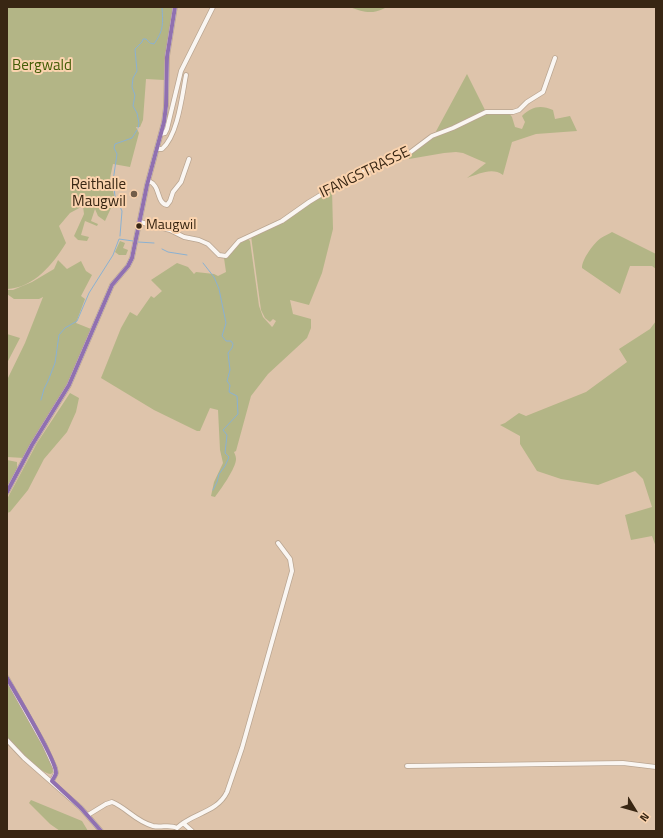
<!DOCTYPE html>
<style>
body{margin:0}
#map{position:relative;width:663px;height:838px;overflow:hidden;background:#dec4ab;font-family:"Titillium Web",sans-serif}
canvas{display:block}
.frame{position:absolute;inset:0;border:8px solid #382613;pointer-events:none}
.north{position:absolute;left:615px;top:790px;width:40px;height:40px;-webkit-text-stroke:3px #fad3ae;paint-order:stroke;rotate:127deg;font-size:11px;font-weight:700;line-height:16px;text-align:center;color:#382613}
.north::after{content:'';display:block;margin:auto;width:14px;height:18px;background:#382613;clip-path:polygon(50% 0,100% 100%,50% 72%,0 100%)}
</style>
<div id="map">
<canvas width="663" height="838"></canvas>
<div class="frame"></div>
<div class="north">N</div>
</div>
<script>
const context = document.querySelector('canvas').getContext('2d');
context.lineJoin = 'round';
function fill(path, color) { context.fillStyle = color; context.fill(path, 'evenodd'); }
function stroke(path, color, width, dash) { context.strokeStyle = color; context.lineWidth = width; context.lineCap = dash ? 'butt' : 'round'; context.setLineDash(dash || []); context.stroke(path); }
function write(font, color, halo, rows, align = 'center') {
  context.font = font + ' "Titillium Web",sans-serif'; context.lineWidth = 4; context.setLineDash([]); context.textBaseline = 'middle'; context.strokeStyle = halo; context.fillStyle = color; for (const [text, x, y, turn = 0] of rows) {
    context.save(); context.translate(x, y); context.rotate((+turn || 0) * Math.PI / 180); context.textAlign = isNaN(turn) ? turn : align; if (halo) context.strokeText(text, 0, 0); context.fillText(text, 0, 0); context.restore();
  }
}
fill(new Path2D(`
 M7,7H174L165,58L164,80L146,79L143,120L140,127H136L139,133L130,167L113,164L110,178L117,208H111L105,221L98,216L95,209L91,221L98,224L97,226L85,221L81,235L89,237L87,241L78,240L74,236L84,214L83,206L70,213L59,226L66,243C53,264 34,288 7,289Z
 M349,7H385V8C370,15 365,12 349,7Z
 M467,74L486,112H508L512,117L515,127L522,129L525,122L522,116C532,106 541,105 553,110L555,119L570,116L577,131L536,134L512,142L503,175C492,167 479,174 467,178L486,163L463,153L456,152L444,153L409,159V153L434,135Z
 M332,189L333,229L322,273L309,305L290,300L293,314L311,319V328L307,338L268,374L251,396L236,451L234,452C235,454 236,457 236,459C236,468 221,489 215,497L211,496L214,482L223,463L220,450L218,410L210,408L200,431H197L154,410L101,378L121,328L130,312L137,316L151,296L154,298L162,291L151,280L177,263L188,267L194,274L196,272L214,274L218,276L226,272L224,258L228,256L237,244L248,239L250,241L259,306L263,317L272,327L273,326L276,321L273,319L270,322L265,318L261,310L251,236L282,221Z
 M612,232L656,254V269L652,266H630L620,294L582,268C582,259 594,243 601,238C604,236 609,234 612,232Z
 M120,241L125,243L123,248L128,250L126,255H119L115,252Z
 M58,260L67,269L81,261L86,271L92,275L81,296L85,299L76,323L91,329L71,378L60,398L41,426L24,458L7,457V380L25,343L43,297L39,299H14L7,294V290H13L32,282L54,269Z
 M656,321V547L652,536L631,540L625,515L652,507L643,479L635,471L598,485L561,479L537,471L520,444V436L500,425L505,423L519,413L526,416L586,392L627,362L619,349L650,329Z
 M7,334L20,338L7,363Z
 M70,393L79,398L76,412L67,432L44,459L28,490L10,512L7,513V499L37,443Z
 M7,460L17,462V469L7,487Z
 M7,683L42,745L52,766L53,772L51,774C40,774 14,746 7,737Z
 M31,800L82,821L88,831H60L50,824L29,803Z`), '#b3b586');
stroke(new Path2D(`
 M138,128L139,123L137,113L133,106L135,95L132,87L133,78L137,71L135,49L142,42L143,39H146L150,43L154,44C164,30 163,24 162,7
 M120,236L122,211L115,196L113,181L117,154L114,148L115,144L132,138L137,130
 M138,242L154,243
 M162,249L168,252L187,255
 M203,263L214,277L219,289L226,323L222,336L226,341H231L233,344L232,348L228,353L230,370L227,381L230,385L229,392L237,396L238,414L223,430L227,435L225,453L229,457L225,466L219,474L217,482L213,490
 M41,400L44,389L48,381L55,363L59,335L65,328L77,321L89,293L113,255L119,239L133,241`), '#8bb1d1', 1);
const minor = new Path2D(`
 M161,134L165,133L167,129L181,71L213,7
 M157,149H162C178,135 182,96 186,75
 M149,181C161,186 156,203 167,205L170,201L173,192L181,182L189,159
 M140,222L170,230L184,237L199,240L208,244L219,255L226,256L239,241L282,221L309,202L345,180L385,162L404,157L432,136L453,128L486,112H513L519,110L527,102L543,92L555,58
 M7,492L32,445L69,385L112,285L128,266L132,258L147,185L164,122L166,106L167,57L175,7
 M7,678L44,744L55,768L56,773L52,781
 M7,740L24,758L81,808L101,831
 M407,766L623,763L656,767
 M88,815L106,804L112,802C127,808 135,821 153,826C161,828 170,824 177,828C192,813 217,813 227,792L242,748L292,571L290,559L278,543
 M183,823L192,831`);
stroke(minor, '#b9a591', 5.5);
stroke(minor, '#faf6f2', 4);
stroke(new Path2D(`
 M7,492L32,445L69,385L112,285L128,266L132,258L147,185L164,122L166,106L167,57L175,7
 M7,678C15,692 57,761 56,773C56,775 53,779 52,781
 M52,781L81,808L101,831`), '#9070b0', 4);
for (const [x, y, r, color] of [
 [134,194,4,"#725d48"],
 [139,226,3.5,"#382613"]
]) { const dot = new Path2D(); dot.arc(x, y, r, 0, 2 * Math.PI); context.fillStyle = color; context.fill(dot); stroke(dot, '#fad3ae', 1.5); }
write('14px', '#382613', '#fad3ae', [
 ["Maugwil",146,226]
], 'left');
write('15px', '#445d07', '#fad3ae', [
 ["Bergwald",42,66]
]);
write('15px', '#382613', '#fad3ae', [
 ["IFANGSTRASSE",365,173,-26]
]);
write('15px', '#382613', '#fad3ae', [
 ["Reithalle",126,185],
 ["Maugwil",126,202]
], 'right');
</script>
